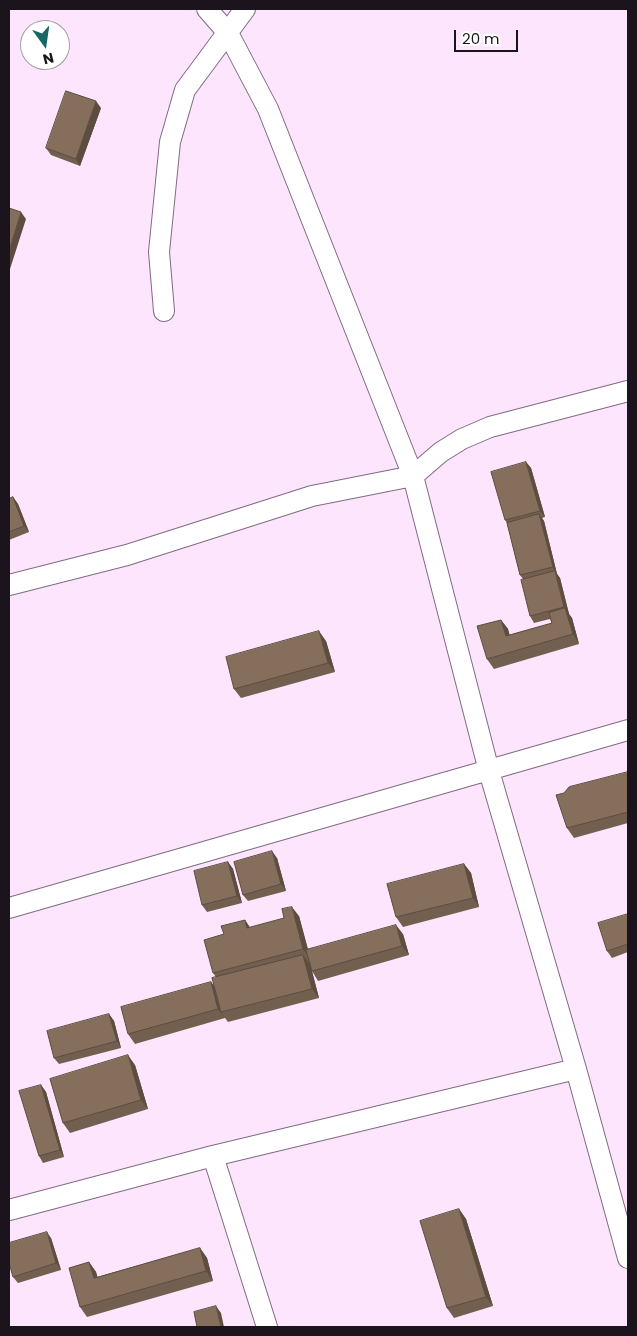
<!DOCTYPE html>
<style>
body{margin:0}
#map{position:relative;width:637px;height:1336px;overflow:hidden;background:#fde6fd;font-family:Poppins,sans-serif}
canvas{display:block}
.frame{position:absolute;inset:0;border:10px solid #1c141c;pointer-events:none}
.north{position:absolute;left:20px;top:20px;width:50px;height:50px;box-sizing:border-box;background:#fff;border:1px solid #a4a1a4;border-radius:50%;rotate:166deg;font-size:14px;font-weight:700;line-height:20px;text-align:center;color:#1c141c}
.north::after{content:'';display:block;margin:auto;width:18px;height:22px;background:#176664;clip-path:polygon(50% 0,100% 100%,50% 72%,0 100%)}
.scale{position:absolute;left:454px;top:30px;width:64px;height:22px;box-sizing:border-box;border:2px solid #1c141c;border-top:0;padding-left:6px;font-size:15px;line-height:18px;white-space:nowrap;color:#1c141c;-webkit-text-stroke:4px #fff;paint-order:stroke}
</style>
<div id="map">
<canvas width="637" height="1336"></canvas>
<div class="frame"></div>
<div class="north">N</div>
<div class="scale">20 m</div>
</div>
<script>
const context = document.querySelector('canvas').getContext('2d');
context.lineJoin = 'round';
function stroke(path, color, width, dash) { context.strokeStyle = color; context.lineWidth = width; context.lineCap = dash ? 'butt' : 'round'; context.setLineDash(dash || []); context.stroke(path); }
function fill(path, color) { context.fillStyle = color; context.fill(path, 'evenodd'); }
const minor = new Path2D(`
 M207,9L228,33L268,109L413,476L489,771L576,1069L628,1258
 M164,311L159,252L170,142L185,90L245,9
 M9,585L127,555L312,496L413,476L441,452L462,439L490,427L628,391
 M9,908L628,730
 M213,1156L267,1327
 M9,1210L213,1156L576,1069`);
stroke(minor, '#806b80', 22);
stroke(minor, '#fff', 20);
fill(new Path2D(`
 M101,108L80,166L51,155L46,148Z
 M526,462L531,468L545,517L542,518L544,521L557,574L560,578L569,614L572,618L579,644L494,669L487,659L501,620L508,629L509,635L552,623L550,619L534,623L530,616L523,579L520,575L507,523L505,520Z
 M13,497L18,504L29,532L9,540V499Z
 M326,641L335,672L241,698L234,689Z
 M628,772V823L574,838L567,828Z
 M277,858L286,891L248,901L243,895Z
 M228,862L233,869L242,903L207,912L202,905Z
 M464,864L471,873L479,907L403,927L396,917Z
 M628,914V952L612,958L607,951Z
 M299,916L308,949L403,934L409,955L318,981L312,971L319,998L228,1022L225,1018L135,1044L128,1034L211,982L215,987L216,977L213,973L224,934L245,920L250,928Z
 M109,1014L114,1021L121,1048L59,1064L54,1058Z
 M135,1065L148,1109L70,1133L63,1123Z
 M41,1085L46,1092L64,1157L43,1163L39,1156Z
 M459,1209L466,1219L493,1306L454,1318L447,1308Z
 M51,1238L61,1270L18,1283L13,1277Z
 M200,1248L207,1258L213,1281L87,1317L80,1307L89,1262L96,1272L97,1277Z`), '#725f4f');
fill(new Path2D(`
 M96,101L101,108L80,166L76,159Z
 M21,212L26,219L10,269L9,268V251Z
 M526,462L531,468L545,517L540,511Z
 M13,497L18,504L29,532L24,526Z
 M539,514L544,521L557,574L560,578L569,614L572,618L579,644L573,634L564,607L555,571L553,567Z
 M501,620L508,629L513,646L506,636Z
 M319,631L326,641L335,672L328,663Z
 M272,851L277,858L286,891L281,884Z
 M228,862L233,869L242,903L237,896Z
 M464,864L471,873L479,907L473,898Z
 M292,907L299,916L310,958L303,949Z
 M245,920L251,929L247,928Z
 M396,925L403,934L409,955L402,946Z
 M303,955L310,964L319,998L312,989Z
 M211,982L218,991L221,1012L225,1018L218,1009Z
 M109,1014L114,1021L121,1048L117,1041Z
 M128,1055L135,1065L148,1109L141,1100Z
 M41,1085L46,1092L64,1157L60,1150Z
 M459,1209L466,1219L493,1306L486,1297Z
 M47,1232L51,1238L61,1270L56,1263Z
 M200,1248L207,1258L213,1281L206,1271Z
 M89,1262L96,1272L101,1288L94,1278Z
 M216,1306L221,1313L224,1327H221Z`), '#5d4d40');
const building = new Path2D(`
 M66,91L96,101L76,159L46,148Z
 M9,208L21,212L9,251Z
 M526,462L540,511L505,520L491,472Z
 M13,497L24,526L9,532V499Z
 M539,514L553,567L520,575L507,523Z
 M555,571L564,607L530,616L521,580Z
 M565,608L573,634L487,659L477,626L501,620L506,636L552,623L549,613Z
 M319,631L328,663L234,689L226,657Z
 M628,772V812L567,828L556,795L564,793L569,787Z
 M272,851L281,884L243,895L234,862Z
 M228,862L237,896L202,905L194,871Z
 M464,864L473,898L396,917L387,884Z
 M292,907L303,949L213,973L204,940L224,934L221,926L245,920L247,928L284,918L282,909Z
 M628,914V944L607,951L598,923Z
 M396,925L402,946L312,971L306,950Z
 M303,955L312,989L221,1012L212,978Z
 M211,982L218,1009L128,1034L121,1007Z
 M109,1014L117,1041L54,1058L47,1031Z
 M128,1055L141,1100L63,1123L50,1079Z
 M41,1085L60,1150L39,1156L19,1091Z
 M459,1209L486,1297L447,1308L420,1221Z
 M47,1232L56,1263L13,1277L9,1263V1243Z
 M200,1248L206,1271L80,1307L69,1268L89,1262L94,1278Z
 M216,1306L221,1327H197L194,1312Z`);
fill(building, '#856e5c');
stroke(building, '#5d4d40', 1);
</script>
